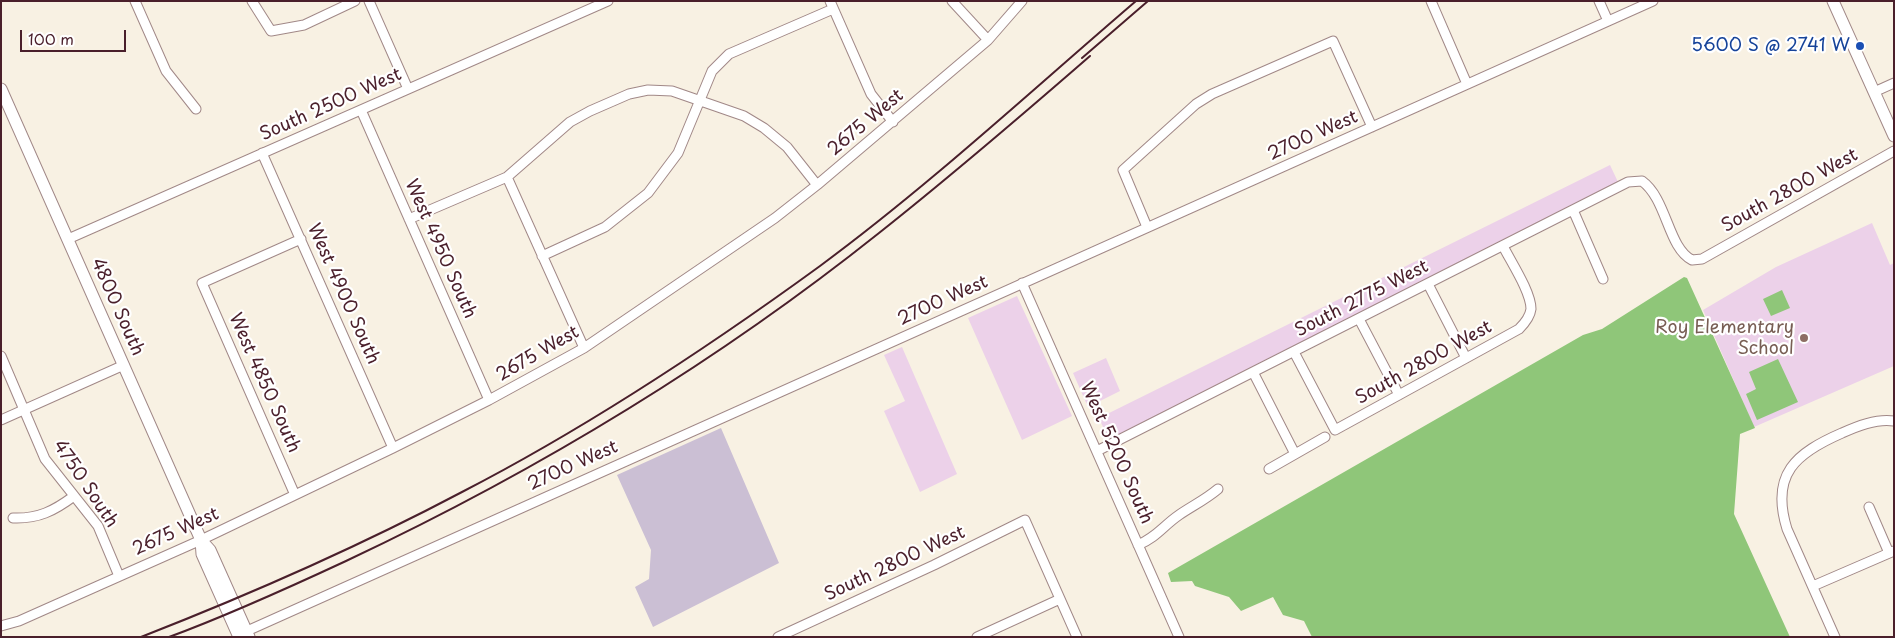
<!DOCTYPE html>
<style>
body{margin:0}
#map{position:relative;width:1895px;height:638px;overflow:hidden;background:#f8f1e3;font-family:"Playpen Sans",sans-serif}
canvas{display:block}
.frame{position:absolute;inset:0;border:2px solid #4a1f2b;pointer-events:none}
.scale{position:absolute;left:20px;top:30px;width:106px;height:22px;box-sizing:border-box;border:2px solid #4a1f2b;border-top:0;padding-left:6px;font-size:15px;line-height:18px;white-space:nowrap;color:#4a1f2b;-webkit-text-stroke:4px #fff;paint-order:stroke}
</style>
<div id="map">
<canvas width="1895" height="638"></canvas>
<div class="frame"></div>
<div class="scale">100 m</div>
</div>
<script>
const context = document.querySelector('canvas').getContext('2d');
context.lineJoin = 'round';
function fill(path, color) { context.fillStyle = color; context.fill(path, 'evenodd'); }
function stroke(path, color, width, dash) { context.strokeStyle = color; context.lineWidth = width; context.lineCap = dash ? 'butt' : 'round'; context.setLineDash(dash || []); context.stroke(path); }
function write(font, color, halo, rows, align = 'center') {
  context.font = font + ' "Playpen Sans",sans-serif'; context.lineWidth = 4.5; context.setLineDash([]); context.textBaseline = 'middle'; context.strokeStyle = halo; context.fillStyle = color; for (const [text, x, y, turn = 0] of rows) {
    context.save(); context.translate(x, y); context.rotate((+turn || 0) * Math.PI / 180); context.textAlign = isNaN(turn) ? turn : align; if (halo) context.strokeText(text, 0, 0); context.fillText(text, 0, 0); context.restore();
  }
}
fill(new Path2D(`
 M1610,165L1618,182L1109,440L1099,418Z
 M1872,223L1890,265L1894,263V366L1754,427L1703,310L1776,267Z
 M1017,296L1072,416L1022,440L968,318Z
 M902,347L957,474L920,492L884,411L905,401L884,355Z
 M1106,358L1120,391L1088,407L1073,373Z`), '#ecd1e9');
fill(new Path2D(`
 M721,428L779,563L653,627L635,587L649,579L651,550L617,475Z`), '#cbbfd4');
fill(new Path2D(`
 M1684,277L1687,278L1755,428L1740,434L1734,514L1790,637H1312L1304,621L1283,615L1273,597L1241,611L1229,597L1195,586L1192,581L1171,582L1168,573L1583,335L1602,329Z
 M1782,290L1790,308L1771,316L1763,299Z
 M1778,359L1798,402L1757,420L1746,394L1756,389L1749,372Z`), '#8fc679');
const minor = new Path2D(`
 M135,1L166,71L196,109
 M252,1L271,31L304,25L355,1
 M369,1L408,89
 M830,1L871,94L893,122
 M952,1L988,40
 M1431,1L1467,84
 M1599,1L1608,21
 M1874,92L1894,83
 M361,110L489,400
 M262,153L393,448
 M507,177L584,348
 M1573,210L1603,279
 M409,219L507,177L570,122L590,111L629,94L648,90L672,91L744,116L764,128L787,147L817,185
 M1147,227L1123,170L1196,104L1212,94L1333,41L1372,127
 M68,239L608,1
 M542,256L605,227L648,193L678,153L712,71L729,54L833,9
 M1022,283L1179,637
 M1428,284L1466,358
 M1359,319L1399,395
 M1294,352L1335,430L1519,329C1525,323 1530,317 1531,309C1531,292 1511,262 1503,246
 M1,356L45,459L98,526L119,576
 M1253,372L1295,454
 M1,420L124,365
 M1097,451L1628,182L1642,181C1667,199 1668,248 1692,260L1702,259L1894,151
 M1269,469L1325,437
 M295,495L202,283L301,239
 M1869,507L1889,553
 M13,518C38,519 54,511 74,496
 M1138,545C1157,537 1163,526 1179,515C1192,506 1205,500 1218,489
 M1813,586L1894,551
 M1,626L19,621L201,540L393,448L489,400L584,348L775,218L817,185L988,40L1022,1
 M247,631L1653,1
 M778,637L934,565L1025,520L1077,637
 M977,637L1060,599
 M1835,637L1787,529C1770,474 1796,453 1842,433C1857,426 1877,418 1894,421`);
const major = new Path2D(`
 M1833,1L1894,136
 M1,89L201,540L210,550L249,637
 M201,540L202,554L239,637`);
stroke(minor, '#a18887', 11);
stroke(major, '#a18887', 13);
stroke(minor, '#fff', 9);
stroke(major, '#fff', 11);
stroke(new Path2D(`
 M1082,58L1148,1
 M141,637C251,594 358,547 462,492C588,427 706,349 820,266C931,184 1032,90 1136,1
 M169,637C229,615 288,588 346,561C535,472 716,363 879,233C951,176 1021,116 1090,56`), '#4a1f2b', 2);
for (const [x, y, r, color] of [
 [1860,46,5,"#1a4fb4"],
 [1804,338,5,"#8d6e63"]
]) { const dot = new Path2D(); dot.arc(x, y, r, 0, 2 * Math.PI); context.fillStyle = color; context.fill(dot); stroke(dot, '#fff', 2); }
write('18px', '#164399', '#fff', [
 ["5600 S @ 2741 W",1850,46]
], 'right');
write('18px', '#4a1f2b', '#fff', [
 ["South 2500 West",331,105,-24],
 ["2675 West",866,123,-40],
 ["2700 West",1313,136,-24],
 ["South 2800 West",1790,191,-29],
 ["West 4950 South",440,249,66],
 ["West 4900 South",343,294,66],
 ["South 2775 West",1362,299,-27],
 ["2700 West",943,301,-24],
 ["4800 South",117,307,66],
 ["2675 West",538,354,-30],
 ["South 2800 West",1424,363,-29],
 ["West 4850 South",264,383,66],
 ["West 5200 South",1116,453,66],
 ["2700 West",573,466,-24],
 ["4750 South",85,484,56],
 ["2675 West",176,532,-24],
 ["South 2800 West",895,564,-25]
]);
write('18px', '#785e54', '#fff', [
 ["Roy Elementary",1794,328],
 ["School",1794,349]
], 'right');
</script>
